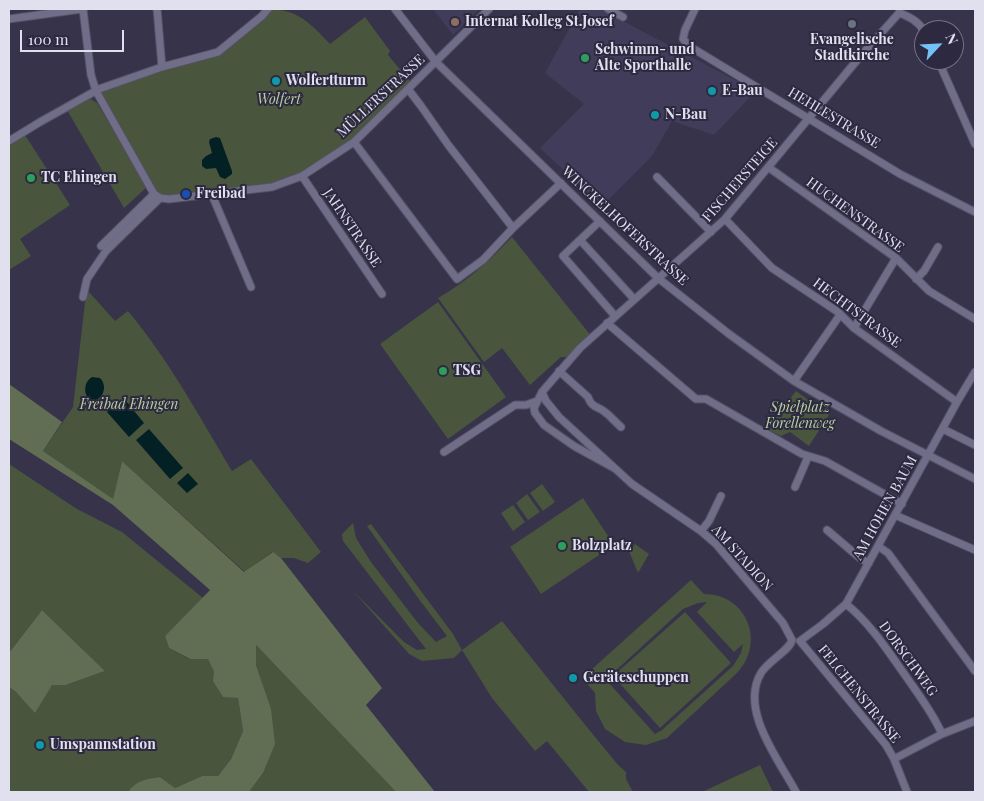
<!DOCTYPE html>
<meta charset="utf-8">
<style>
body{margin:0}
#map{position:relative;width:984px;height:801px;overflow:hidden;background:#37334b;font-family:"Playfair Display",serif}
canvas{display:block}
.frame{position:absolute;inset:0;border:10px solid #e1e0ef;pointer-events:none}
.north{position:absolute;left:914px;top:20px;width:50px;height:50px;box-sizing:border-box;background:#2d2940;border:1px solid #757286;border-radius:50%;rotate:65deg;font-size:14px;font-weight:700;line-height:20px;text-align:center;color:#e1e0ef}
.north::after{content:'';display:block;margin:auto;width:18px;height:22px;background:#73c1f6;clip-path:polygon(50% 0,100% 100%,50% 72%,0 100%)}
.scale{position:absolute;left:20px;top:30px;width:104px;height:22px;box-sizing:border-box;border:2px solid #e1e0ef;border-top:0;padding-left:6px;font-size:15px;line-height:18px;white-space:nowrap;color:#e1e0ef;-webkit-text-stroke:4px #2d2940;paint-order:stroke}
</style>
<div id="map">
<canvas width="984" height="801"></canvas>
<div class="frame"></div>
<div class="north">N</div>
<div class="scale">100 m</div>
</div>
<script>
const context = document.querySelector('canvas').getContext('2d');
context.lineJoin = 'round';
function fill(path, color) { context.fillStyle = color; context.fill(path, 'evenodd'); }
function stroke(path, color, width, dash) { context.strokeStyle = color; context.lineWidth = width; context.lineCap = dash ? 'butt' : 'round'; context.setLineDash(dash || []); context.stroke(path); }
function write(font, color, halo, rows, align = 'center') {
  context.font = font + ' "Playfair Display",serif'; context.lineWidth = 4; context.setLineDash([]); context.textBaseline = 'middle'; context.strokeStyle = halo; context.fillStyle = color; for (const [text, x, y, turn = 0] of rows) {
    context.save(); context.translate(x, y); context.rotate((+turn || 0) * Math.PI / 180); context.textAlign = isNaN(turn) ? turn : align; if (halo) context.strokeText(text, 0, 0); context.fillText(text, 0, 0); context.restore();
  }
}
fill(new Path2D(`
 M433,9H479L453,35Z
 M580,9H600L756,91L714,135L672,121L652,156L602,206L540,148L584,104L545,73Z`), '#413c5a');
fill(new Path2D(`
 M268,9C298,9 311,24 330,44L365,17L390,51L388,55L413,85L354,142L302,176L272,187L169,199L154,194L101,93L162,67L218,52Z
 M91,99L97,103L147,187L124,208L67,110L85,100Z
 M25,135L70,205L20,239L31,256L9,270V146Z
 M512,237L592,337L571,357H561L530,385L502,348L484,362L438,298C468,281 488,262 512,237Z
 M89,292L115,321L128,311C169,360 199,416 232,471L251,459L321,552L308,563L294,558H281L272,552L245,572L122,461L113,500L43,451L73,407L85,302Z
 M438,302L506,397L448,439L380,344Z
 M796,391L829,415L809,446L790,432L781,436L767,429Z
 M9,464L77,509L122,532L203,598L165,636L169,648L189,659L208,658L214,672L238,698L243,731L231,759L218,776H202L175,788L160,777C147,779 136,781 128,792H9V687L16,692L52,685H66L105,671L42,610L9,653Z
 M542,484L555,502L543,511L530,493Z
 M527,494L540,512L528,520L516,503Z
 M583,498L614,545L541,594L510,547Z
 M513,505L525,522L513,531L501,513Z
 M353,523L356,538L371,562L418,623L436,642L447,636L418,598L367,526L371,524L453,634L462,650L502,621L578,716L618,765L626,772V779L633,792H589L547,741L535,751L492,698L462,650L454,658L422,661L409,654L354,592L404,642L417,650L426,649L343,541L342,534Z
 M635,544L649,554L638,573L629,551Z
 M691,580L704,594C746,594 766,641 738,672L667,738L646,745L625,742L605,729L596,711L595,693L582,678ZM707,602L697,612L734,652L743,644L741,653L733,666L662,730L655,734L607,681L612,674L683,609L698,603Z
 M685,612L731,663L660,728L613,676Z
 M256,645L396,792H249L263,773L262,683L256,665Z
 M760,765L773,792H702Z`), '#49553d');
fill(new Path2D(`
 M9,384L62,422L43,451L113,499L122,461L244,572L273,552L281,558L382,688L366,705L435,792H396L256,645V665L271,709L275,744L263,773L249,792H128C136,780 147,779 160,777L175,788L202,776H218L231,759L243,731L238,698L223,697L213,681L214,672L208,659H190L169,648L165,636L210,590L113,505L9,439Z
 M42,610L105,671L66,685H52L35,713L16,692L9,687V653Z`), '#616e53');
fill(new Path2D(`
 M216,137L220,138L232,171V174L225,179L220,177L216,168L206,169L202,166V160L206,156L212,153L209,142L210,139Z
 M92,377L100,378C109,387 102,403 89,400C83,392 84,382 92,377Z
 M116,401L118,403V401L123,403L126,401L144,423L129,437L107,412Z
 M149,429L183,468L170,479L136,440Z
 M188,473L198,484L187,493L177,483Z`), '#032124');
const minor = new Path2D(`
 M83,9L91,75L96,91L154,194L160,198L169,199L272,187L302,176L354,142L489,9
 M157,9L162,67
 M395,9L436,62L658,278L729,334L794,381L881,431L975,479
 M608,9L623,17
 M695,9L685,30L683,39L689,46L900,174L975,212
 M899,13C910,17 918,21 924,31
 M9,19L82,9
 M938,60L975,144
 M408,89L421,106L449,146L513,228L561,183
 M9,141L40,122L99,89L162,67L218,52L262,16L268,9
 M354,142L457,279L483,260L513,228
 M768,167L896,258L929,291L975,319
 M302,176L382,294
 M657,177L711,232
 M212,195L251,287
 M725,219L772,268L838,312L854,328L957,402
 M600,221L563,256L615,316
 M580,240L634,299
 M101,246L154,194
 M916,279L924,271L938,247
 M83,297L87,279L106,251L160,198
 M607,323L696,399H706L802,454L825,461L902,504
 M854,328L896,258
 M559,371L588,397C591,406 595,406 602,410C609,414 615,422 621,427
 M794,381L840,315
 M542,392L546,401L559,417L632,484L701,531L716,544L783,623L792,640
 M943,429L975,445
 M444,452L515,405H526L537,401
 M614,468L574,446L544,425L535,413L534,408L542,392L580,348L725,219L858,59L899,13L900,9
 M795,487L808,457
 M895,515L975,550
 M827,530L861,559L869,563
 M701,531L709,521L721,496
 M878,546L888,553L975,671
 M846,604C870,623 888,651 905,675C918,694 933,713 942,734
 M792,640C790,650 768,661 761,673C739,710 779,760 796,792
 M800,641L823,624L846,604L957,402L975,372
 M800,641L886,745L894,759L907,792
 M894,759L942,734L975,721`);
stroke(minor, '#555166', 9);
stroke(minor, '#706d88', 7);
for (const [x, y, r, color] of [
 [455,22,5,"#8d6e63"],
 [852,24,5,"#6b7280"],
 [585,58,5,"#2e9e5b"],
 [276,81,5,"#0f9aa8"],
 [712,91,5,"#0f9aa8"],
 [655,115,5,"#0f9aa8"],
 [31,178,5,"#2e9e5b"],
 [186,194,5,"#1a4fb4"],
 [443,371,5,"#2e9e5b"],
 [562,546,5,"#2e9e5b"],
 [573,678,5,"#0f9aa8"],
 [40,745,5,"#0f9aa8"]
]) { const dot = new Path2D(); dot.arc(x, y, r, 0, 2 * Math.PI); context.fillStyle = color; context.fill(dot); stroke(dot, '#2d2940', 2); }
write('bold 14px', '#e1e0ef', '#2d2940', [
 ["Internat Kolleg St.Josef",465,22],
 ["Evangelische",852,40,"center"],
 ["Stadtkirche",852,56,"center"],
 ["Schwimm- und",595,50],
 ["Alte Sporthalle",595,66],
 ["Wolfertturm",286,81],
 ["E-Bau",722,91],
 ["N-Bau",665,115],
 ["TC Ehingen",41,178],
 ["Freibad",196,194],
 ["TSG",453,371],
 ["Bolzplatz",572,546],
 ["Geräteschuppen",583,678],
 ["Umspannstation",50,745]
], 'left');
write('14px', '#e1e0ef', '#2d2940', [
 ["MÜLLERSTRASSE",381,96,-43],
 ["HEHLESTRASSE",834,118,31],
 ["FISCHERSTEIGE",740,180,-49],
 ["HUCHENSTRASSE",855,215,36],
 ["WINCKELHOFERSTRASSE",625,226,43],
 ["JAHNSTRASSE",352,228,56],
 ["HECHTSTRASSE",857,313,37],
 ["AM HOHEN BAUM",885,508,-61],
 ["AM STADION",742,558,48],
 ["DORSCHWEG",908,659,54],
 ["FELCHENSTRASSE",859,694,51]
]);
write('italic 14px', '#b7d09d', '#2d2940', [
 ["Wolfert",279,100],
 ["Freibad Ehingen",129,405],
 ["Spielplatz",800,408],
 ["Forellenweg",800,424]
]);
</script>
